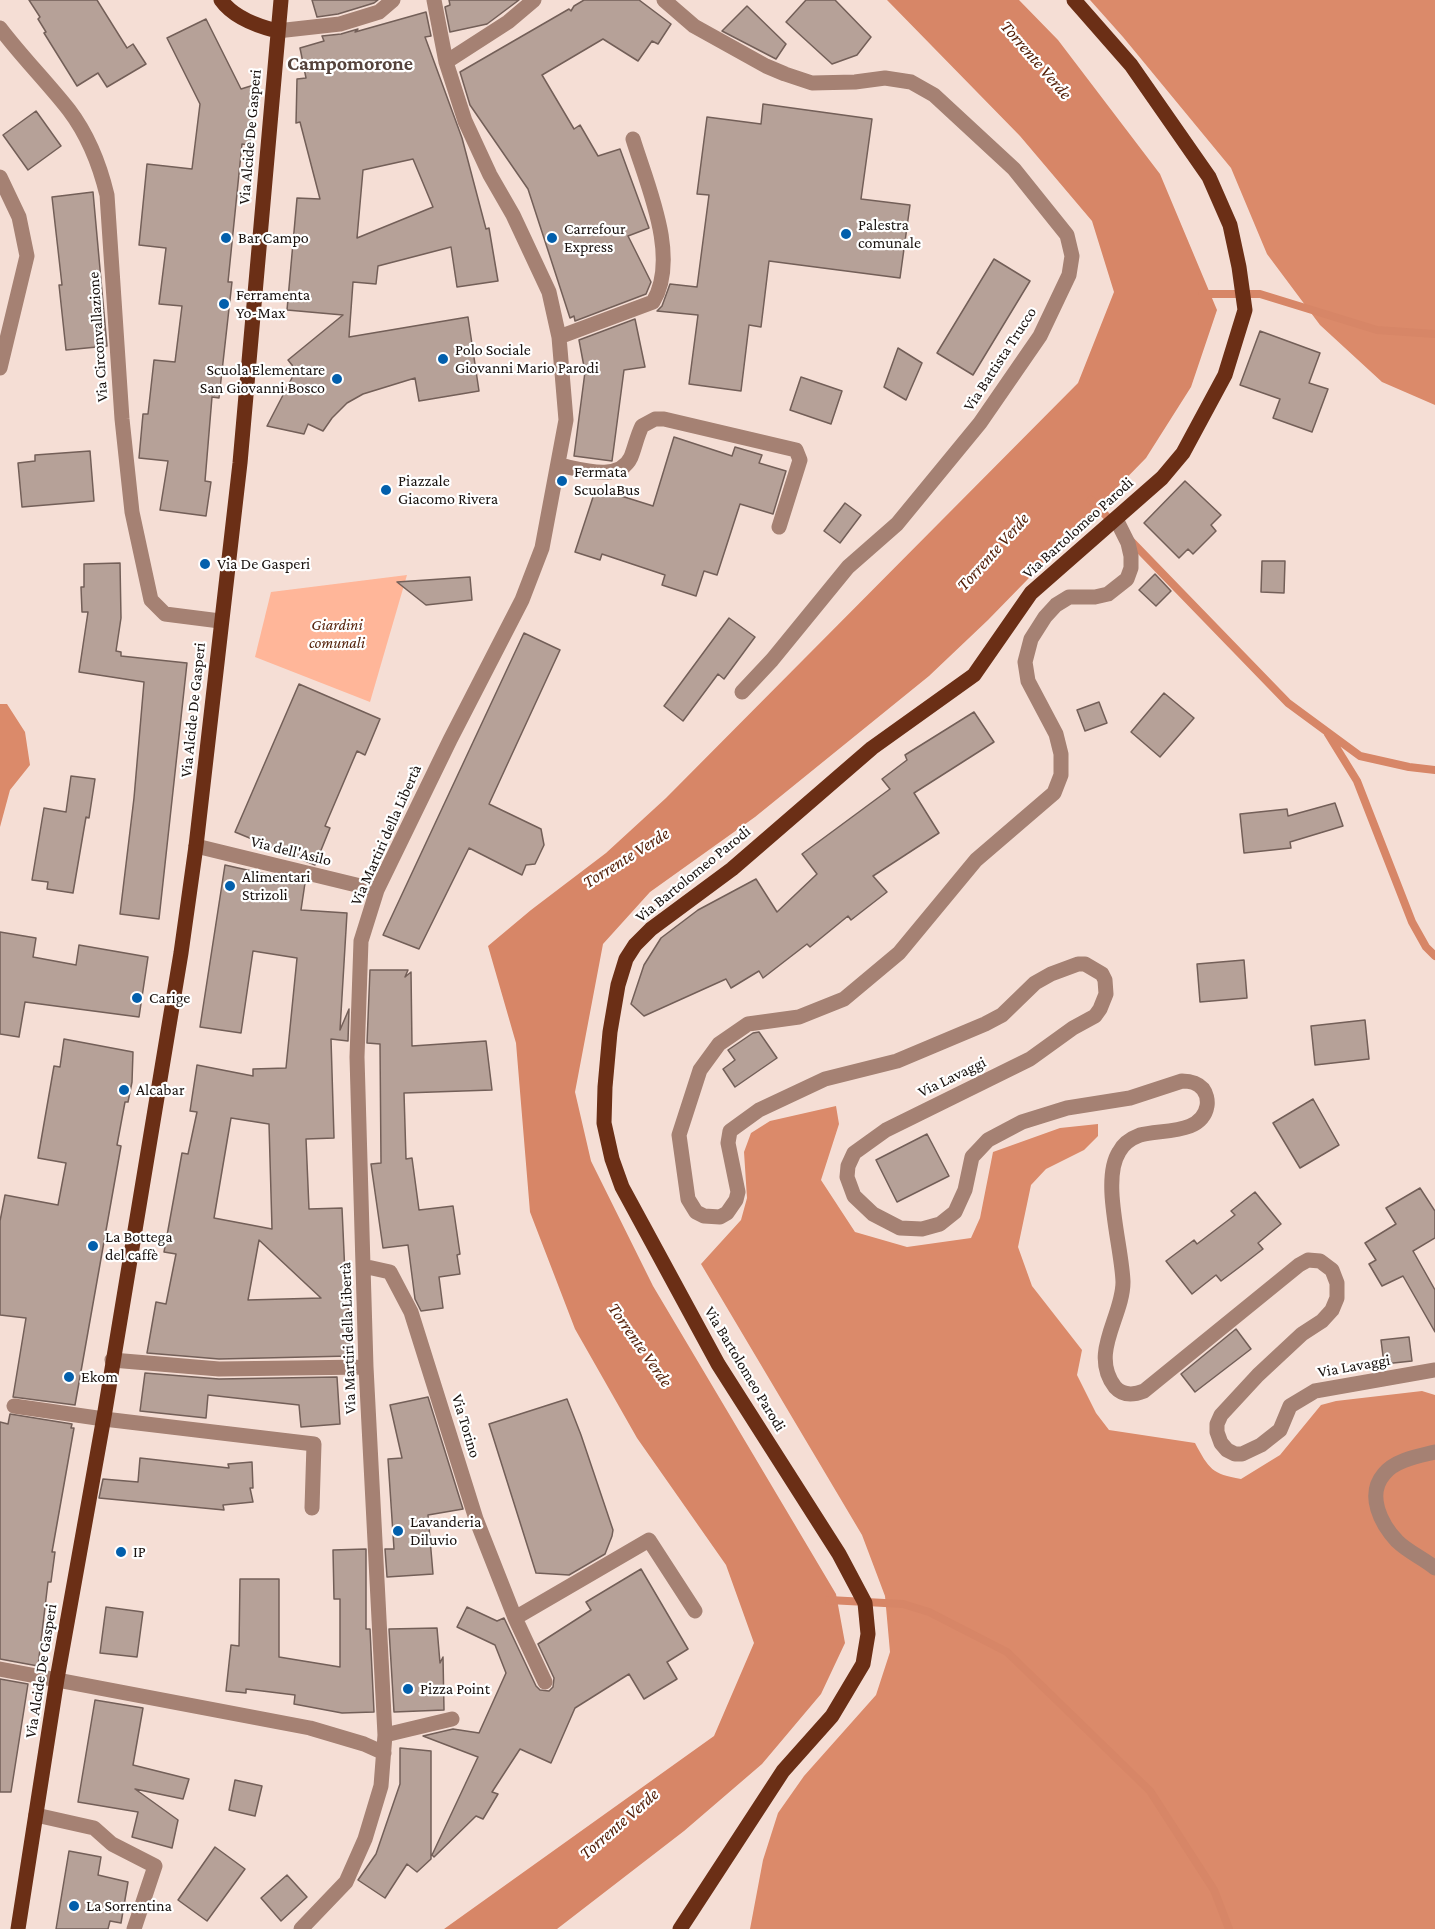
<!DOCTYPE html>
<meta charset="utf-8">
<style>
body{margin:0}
canvas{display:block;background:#f5ded5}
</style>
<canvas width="1435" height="1929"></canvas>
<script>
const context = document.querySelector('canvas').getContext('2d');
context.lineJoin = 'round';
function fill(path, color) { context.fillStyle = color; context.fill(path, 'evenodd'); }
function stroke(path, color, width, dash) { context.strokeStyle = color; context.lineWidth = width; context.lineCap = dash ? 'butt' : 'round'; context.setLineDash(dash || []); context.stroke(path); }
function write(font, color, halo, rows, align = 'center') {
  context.font = font + ' "Crimson Pro",serif'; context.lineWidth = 4.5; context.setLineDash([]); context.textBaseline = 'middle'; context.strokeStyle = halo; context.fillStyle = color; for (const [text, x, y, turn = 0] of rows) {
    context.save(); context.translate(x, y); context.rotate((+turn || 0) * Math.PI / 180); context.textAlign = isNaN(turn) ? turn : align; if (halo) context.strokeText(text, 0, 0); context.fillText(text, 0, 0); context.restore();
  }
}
fill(new Path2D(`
 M407,575L370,702L255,657L271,592Z`), '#ffb699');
fill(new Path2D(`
 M1090,0H1435V405L1382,382L1320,325L1267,254L1231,168L1123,37Z
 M0,704H7L25,732L30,765L10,790L0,827Z
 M836,1106L839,1124L821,1180L855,1232L907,1247L971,1238L980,1218L993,1152L1060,1128L1098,1124V1136L1084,1150L1046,1169L1031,1185L1018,1247L1032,1286L1082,1350L1077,1375L1096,1413L1109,1430L1195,1443C1209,1469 1212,1474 1241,1479L1280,1455L1321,1405L1336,1401L1422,1391L1435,1395V1929H750L763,1860L778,1813L804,1776L876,1695L890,1652L885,1596L862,1535L701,1264L741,1220L747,1198L744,1152L751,1133L770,1121Z`), '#db8a6a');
fill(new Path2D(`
 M887,0H1019L1058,40L1160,174L1217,310L1191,387L1146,458L988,620L929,676L755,817L650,892L603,944L575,1092L591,1161L653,1286L836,1594L845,1643L821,1694L762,1764L684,1831L557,1929H444L714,1736L754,1643L726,1565L637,1438L575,1329L530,1212L516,1043L488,946L531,910L606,853L666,798L1078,383L1114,292L1092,221L1020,136Z`), '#d78667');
stroke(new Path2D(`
 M1202,294H1260L1377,330L1435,334
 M1091,500L1114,524
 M1131,541L1288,703L1360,756L1409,767L1435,770
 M1328,734L1357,781L1412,922L1426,947L1435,956
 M829,1600L903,1604L929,1612L1007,1652L1150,1791L1214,1890L1229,1929`), '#d78667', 8);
const building = new Path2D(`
 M29,0H97L127,48L133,44L146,64L107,87L98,73L77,86L44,33L46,32L38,19L40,17Z
 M312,0H378L374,3L338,14L317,17Z
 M449,0H519L487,24L450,32L445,7L450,5Z
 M584,0H639L671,24L658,44L652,41L638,61L603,39L542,75L574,129L580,125L598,156L620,149L649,228L628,236L651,282L646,294L575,321L574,316L570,318L528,189L470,105L460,72L569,9L571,11L574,6Z
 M806,0H835L871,37L857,55L832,64L786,22Z
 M747,6L786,44L776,59L722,31Z
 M426,12L431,36L425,37L462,138L486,229L489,228L498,281L457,287L451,247L378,266L376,284L353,282L349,337L468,317L479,391L419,401L415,378L363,394L347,403L332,418L323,431L308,424L304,434L267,426L296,370L288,360L343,315L287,310L297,198L320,199L300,122L296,123L297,79L306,78L300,48L324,41L322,36L341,34L358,29L355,32ZM413,159L433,207L357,238L363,170Z
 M206,19L241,89L254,85L250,145L242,144L228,282H232L219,398L212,397L205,481L211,482L206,516L160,510L168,461L139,458L143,414H148L154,360L175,362L182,306L159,304L166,248L139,245L147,164L192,169L200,104L167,38Z
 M763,104L872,119L861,199L910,205L900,278L769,261L761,327L749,325L741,391L689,384L698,315L657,311L662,306L670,284L697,287L709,195L697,194L707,117L761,124Z
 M36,111L61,146L28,170L3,135Z
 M93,192L107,346L66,350L59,285H62L52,197Z
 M994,259L1030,281L973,375L937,353Z
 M635,319L645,367L624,370L612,461L574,456L585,372L579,340Z
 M1260,331L1320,353L1309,383L1328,389L1312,432L1273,418L1280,399L1240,385Z
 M898,348L922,363L906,400L884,387Z
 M801,377L842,391L831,424L790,410Z
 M674,437L732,456L735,447L762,455L759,463L786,471L773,514L740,504L717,575L704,571L696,596L662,585L665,575L602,554L600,560L575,552L596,488L653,506Z
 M90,451L94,501L22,507L18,463L35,461V455Z
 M1185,481L1221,515L1211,525L1216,531L1193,554L1188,549L1179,558L1144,523Z
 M845,503L861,515L840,543L824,531Z
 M1262,561H1285L1284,593L1261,592Z
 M120,563L121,618L116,651L121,652V656L187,663L159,919L120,914L134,798L144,682L79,672L88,612H82L81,587H84V564Z
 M1155,574L1171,591L1156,606L1139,590Z
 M470,577L472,600L426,605L397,582Z
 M729,618L755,637L724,679L718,674L683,721L664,706Z
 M524,633L560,650L489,804L541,829L544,845L535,864L526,865L522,875L469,848L419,949L383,935Z
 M299,684L380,719L365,755L357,751L325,826L330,828L315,865L235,832Z
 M1164,693L1194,718L1160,757L1131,732Z
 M1099,702L1107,723L1085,731L1077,710Z
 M974,712L994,742L914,793L939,833L873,876L887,892L851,920L848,916L810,947L807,944L763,978L759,971L731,988L726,979L644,1016L631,1004L644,965L661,938L698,910L756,879L777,912L817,874L802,854L890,789L882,779L907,760L905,755Z
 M71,776L95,779L89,818L86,817L73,893L47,889L48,882L32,880L44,808L66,812Z
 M1335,803L1343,826L1290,842L1291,848L1244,853L1240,814L1287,809L1288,816Z
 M225,865L305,883L301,910L347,913L340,1030L349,1009L348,1041L331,1039L334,1138L306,1139L309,1209L342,1208L346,1297H348L350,1356L219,1359L147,1353L156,1302L166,1304L176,1254L164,1252L182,1153L188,1154L197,1112L190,1111L197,1065L253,1076V1069L286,1068L297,958L253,951L241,1033L200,1027ZM231,1118L269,1124L272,1229L214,1218ZM259,1240L321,1298L248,1300Z
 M0,932L36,938L33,957L76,965L79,945L148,957L139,1017L25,1002L19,1037L0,1034Z
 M1244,960L1247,998L1200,1002L1197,964Z
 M370,970H408L405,977L411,972L412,1046L486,1041L492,1090L404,1093L406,1159L412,1158L419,1210L453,1206L460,1254L457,1255L460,1274L439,1277L443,1308L421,1311L415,1299L408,1245L383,1248L371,1164L381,1163L380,1044L367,1043Z
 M1365,1020L1369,1059L1315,1065L1311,1026Z
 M759,1032L777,1058L735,1087L723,1069L735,1060L728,1050L753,1033Z
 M64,1039L133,1052L132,1082L128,1102H125L117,1145L121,1146L75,1405L13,1397L26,1318L0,1315V1221L5,1195L58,1205L66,1163L38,1158L54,1066L60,1067Z
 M1313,1099L1339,1145L1300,1168L1273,1123Z
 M927,1134L949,1176L897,1202L876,1160Z
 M1420,1188L1435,1211V1238L1413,1251L1435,1290V1332L1403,1276L1382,1286L1369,1264L1376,1260L1365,1243L1396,1224L1386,1208Z
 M1255,1192L1281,1224L1258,1243L1263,1249L1241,1266L1221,1281L1216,1275L1192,1294L1166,1261L1194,1240L1197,1244L1235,1215L1231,1211Z
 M1236,1329L1251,1349L1195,1392L1181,1374Z
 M1409,1337L1412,1361L1384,1364L1381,1340Z
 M145,1373L219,1379L337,1377L340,1424L301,1427L299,1405L208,1395L206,1418L140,1411Z
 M428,1397L463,1509L428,1515L433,1574L387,1577L385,1549H394L388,1459L402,1458L390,1405Z
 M567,1399L581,1435L613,1530L612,1536L605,1554L569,1575L536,1573L489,1424Z
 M10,1414L72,1424L71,1428H74L52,1552H55L51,1582H48L38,1666L0,1659V1422L8,1424Z
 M140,1458L229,1468L228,1464L252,1462L253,1488H250L253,1502L223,1505L224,1510L99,1498L103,1479L138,1482Z
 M366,1549V1629H370L374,1712L342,1713L294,1704L295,1695L246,1689V1693L226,1691L231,1645L239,1646L240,1579H279V1657L340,1667V1599H334L333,1550Z
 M641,1569L688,1649L667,1662L677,1679L644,1699L629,1674L575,1708L551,1763L520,1749L492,1792L498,1794L483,1819L476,1816L434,1857L432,1855L478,1757L423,1736L453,1729L479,1733L506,1673L495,1645L457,1627L467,1607L497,1621L504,1618L536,1686L540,1690L549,1691L553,1687L554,1678L538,1644L591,1610L586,1602Z
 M106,1607L143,1612L137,1657L100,1653Z
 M437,1628L440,1663L443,1657L444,1710L394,1712L389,1629Z
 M0,1679L28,1684L11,1792H0Z
 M95,1700L143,1708L133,1765L189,1779L183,1799L135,1789L178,1820L172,1848L132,1837L138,1812L78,1802Z
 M400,1748L431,1751V1859L417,1872L407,1864L385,1898L358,1880L376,1854L400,1784Z
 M235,1780L262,1786L255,1816L229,1810Z
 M215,1847L245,1869L207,1921L178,1900Z
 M69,1851L101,1857L98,1875L128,1882L121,1923L110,1921L108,1929H56Z
 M287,1875L307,1897L281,1921L261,1898Z`);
fill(building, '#b6a198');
stroke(building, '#735f58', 1.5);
stroke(new Path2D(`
 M664,0L694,26L766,66L785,74L812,83L855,82L885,78L911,82L934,95L1014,169L1067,235L1072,256L1069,275L1040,336L980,423L897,524L848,567L772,660L742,692
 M0,28C22,57 47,82 69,110C88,135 100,166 107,195L122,419L132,512L151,600L165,614L220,621
 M277,31L340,24L379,12L393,0
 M446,62L508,22L534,0
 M0,177L19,217L27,256L0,368
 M559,337L653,302C680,257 647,185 633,139
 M558,465C580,469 619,483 631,457C635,447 637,436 642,426L655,419H664L796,450L800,460L779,527
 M1116,519L1128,543L1131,556V568L1127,579L1108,594L1095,597H1069L1056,605L1045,617L1031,639L1025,662L1028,681L1056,734L1061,754V775L1054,793L976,860L899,953L844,999L799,1017L748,1024L719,1044L700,1070L679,1135L688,1199L696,1212L704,1216L720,1217L727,1213L736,1200L738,1192L728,1143L730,1131L759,1110L825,1079L897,1061L985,1024L1002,1015L1035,983L1051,974L1078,964H1085L1102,974L1105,980L1106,994L1100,1009L1095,1016L1073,1028L1030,1059L886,1130L854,1153L848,1166L847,1177L854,1196L873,1214L900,1228L922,1229L940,1224L955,1212L965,1190L972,1157L988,1140L1022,1122L1067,1108L1130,1098L1182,1081C1190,1081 1197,1082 1203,1089C1206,1093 1208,1100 1207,1106C1202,1135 1161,1129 1140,1135C1132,1138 1123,1144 1119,1152C1101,1180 1122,1247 1123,1282C1123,1317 1089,1353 1115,1387C1123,1396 1134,1395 1144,1391L1299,1265L1308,1260L1320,1261L1332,1270L1337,1283V1298L1332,1310L1322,1321L1302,1334L1258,1375L1221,1415L1217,1424V1432L1221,1443L1227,1450L1235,1454H1242L1261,1445L1280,1430L1290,1406L1315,1391L1435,1370
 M196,846L377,890
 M363,1266L390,1272L411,1312L476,1519L515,1618L545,1682
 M112,1360L219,1369L366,1367
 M14,1406L104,1419L314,1444L312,1508
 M1435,1452C1419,1456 1395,1460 1384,1474C1366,1495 1381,1524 1397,1541C1408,1552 1423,1558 1435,1568
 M515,1618L649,1540L695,1611
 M0,1669L310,1728L364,1744L384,1753
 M385,1735L452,1719
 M36,1815L94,1828L112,1844L155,1866L134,1929
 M301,1929L346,1882L365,1839L381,1786L385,1735L366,1367L363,1266L357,1057L361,941L377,890L450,740L522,600L542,548L566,420L559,337L549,292L513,215L490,175L465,121L446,62L434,0`), '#a58173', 15);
stroke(new Path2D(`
 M221,0C233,17 257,26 277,31
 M18,1929L57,1679L105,1411L181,953L196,846L240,463L281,0
 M680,1929L783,1771L832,1716L863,1664L868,1634L865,1603L839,1554L718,1364L622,1187L612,1159L604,1123L605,1087L610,1032L618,985L626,959L635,945L651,929L732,869L872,748L974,675L1031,593L1162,478L1183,453L1225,375L1245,310L1239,267L1230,225L1209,177L1131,65L1074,0`), '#6b2f16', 15);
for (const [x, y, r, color] of [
 [846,234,6,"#025fac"],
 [226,238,6,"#025fac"],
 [552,238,6,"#025fac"],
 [224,304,6,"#025fac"],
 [443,359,6,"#025fac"],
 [337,379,6,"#025fac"],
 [562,481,6,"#025fac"],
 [386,490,6,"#025fac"],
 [205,564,6,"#025fac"],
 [230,886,6,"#025fac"],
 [137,998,6,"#025fac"],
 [124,1090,6,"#025fac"],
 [93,1246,6,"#025fac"],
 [69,1377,6,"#025fac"],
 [398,1531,6,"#025fac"],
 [121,1552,6,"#025fac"],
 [408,1689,6,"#025fac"],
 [74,1906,6,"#025fac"]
]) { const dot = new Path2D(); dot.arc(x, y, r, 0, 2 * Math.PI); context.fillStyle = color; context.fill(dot); stroke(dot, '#fff', 2); }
write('16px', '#19120f', '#fff', [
 ["Via Alcide De Gasperi",250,137,-85],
 ["Via Circonvallazione",98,337,-94],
 ["Via Battista Trucco",1000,359,-57],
 ["Via Bartolomeo Parodi",1078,528,-42],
 ["Via Alcide De Gasperi",193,710,-84],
 ["Via Martiri della Libertà",386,835,-66],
 ["Via dell'Asilo",291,851,14],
 ["Via Bartolomeo Parodi",693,874,-39],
 ["Via Lavaggi",952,1077,-26],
 ["Via Martiri della Libertà",348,1338,-92],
 ["Via Lavaggi",1354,1366,-10],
 ["Via Bartolomeo Parodi",745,1369,59],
 ["Via Torino",466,1426,73],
 ["Via Alcide De Gasperi",41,1671,-81]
]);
write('16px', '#19120f', '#fff', [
 ["Palestra",858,225],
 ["comunale",858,243],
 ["Carrefour",564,229],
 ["Express",564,247],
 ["Bar Campo",238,238],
 ["Ferramenta",236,295],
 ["Yo-Max",236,313],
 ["Polo Sociale",455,350],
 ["Giovanni Mario Parodi",455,368],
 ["Scuola Elementare",325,370,"right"],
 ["San Giovanni Bosco",325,388,"right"],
 ["Fermata",574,472],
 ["ScuolaBus",574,490],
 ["Piazzale",398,481],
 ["Giacomo Rivera",398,499],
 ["Via De Gasperi",217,564],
 ["Alimentari",242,877],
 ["Strizoli",242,895],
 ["Carige",149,998],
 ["Alcabar",136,1090],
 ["La Bottega",105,1237],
 ["del caffè",105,1255],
 ["Ekom",81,1377],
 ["Lavanderia",410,1522],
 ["Diluvio",410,1540],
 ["IP",133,1552],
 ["Pizza Point",420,1689],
 ["La Sorrentina",86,1906]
], 'left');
write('italic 16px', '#521f08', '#fff', [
 ["Giardini",337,625],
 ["comunali",337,643]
]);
write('italic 18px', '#542009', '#fff', [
 ["Torrente Verde",1036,60,49],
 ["Torrente Verde",993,552,-48],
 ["Torrente Verde",626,858,-32],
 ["Torrente Verde",640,1345,55],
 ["Torrente Verde",619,1824,-41]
]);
write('bold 20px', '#54423b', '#fff', [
 ["Campomorone",350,64]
]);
</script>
